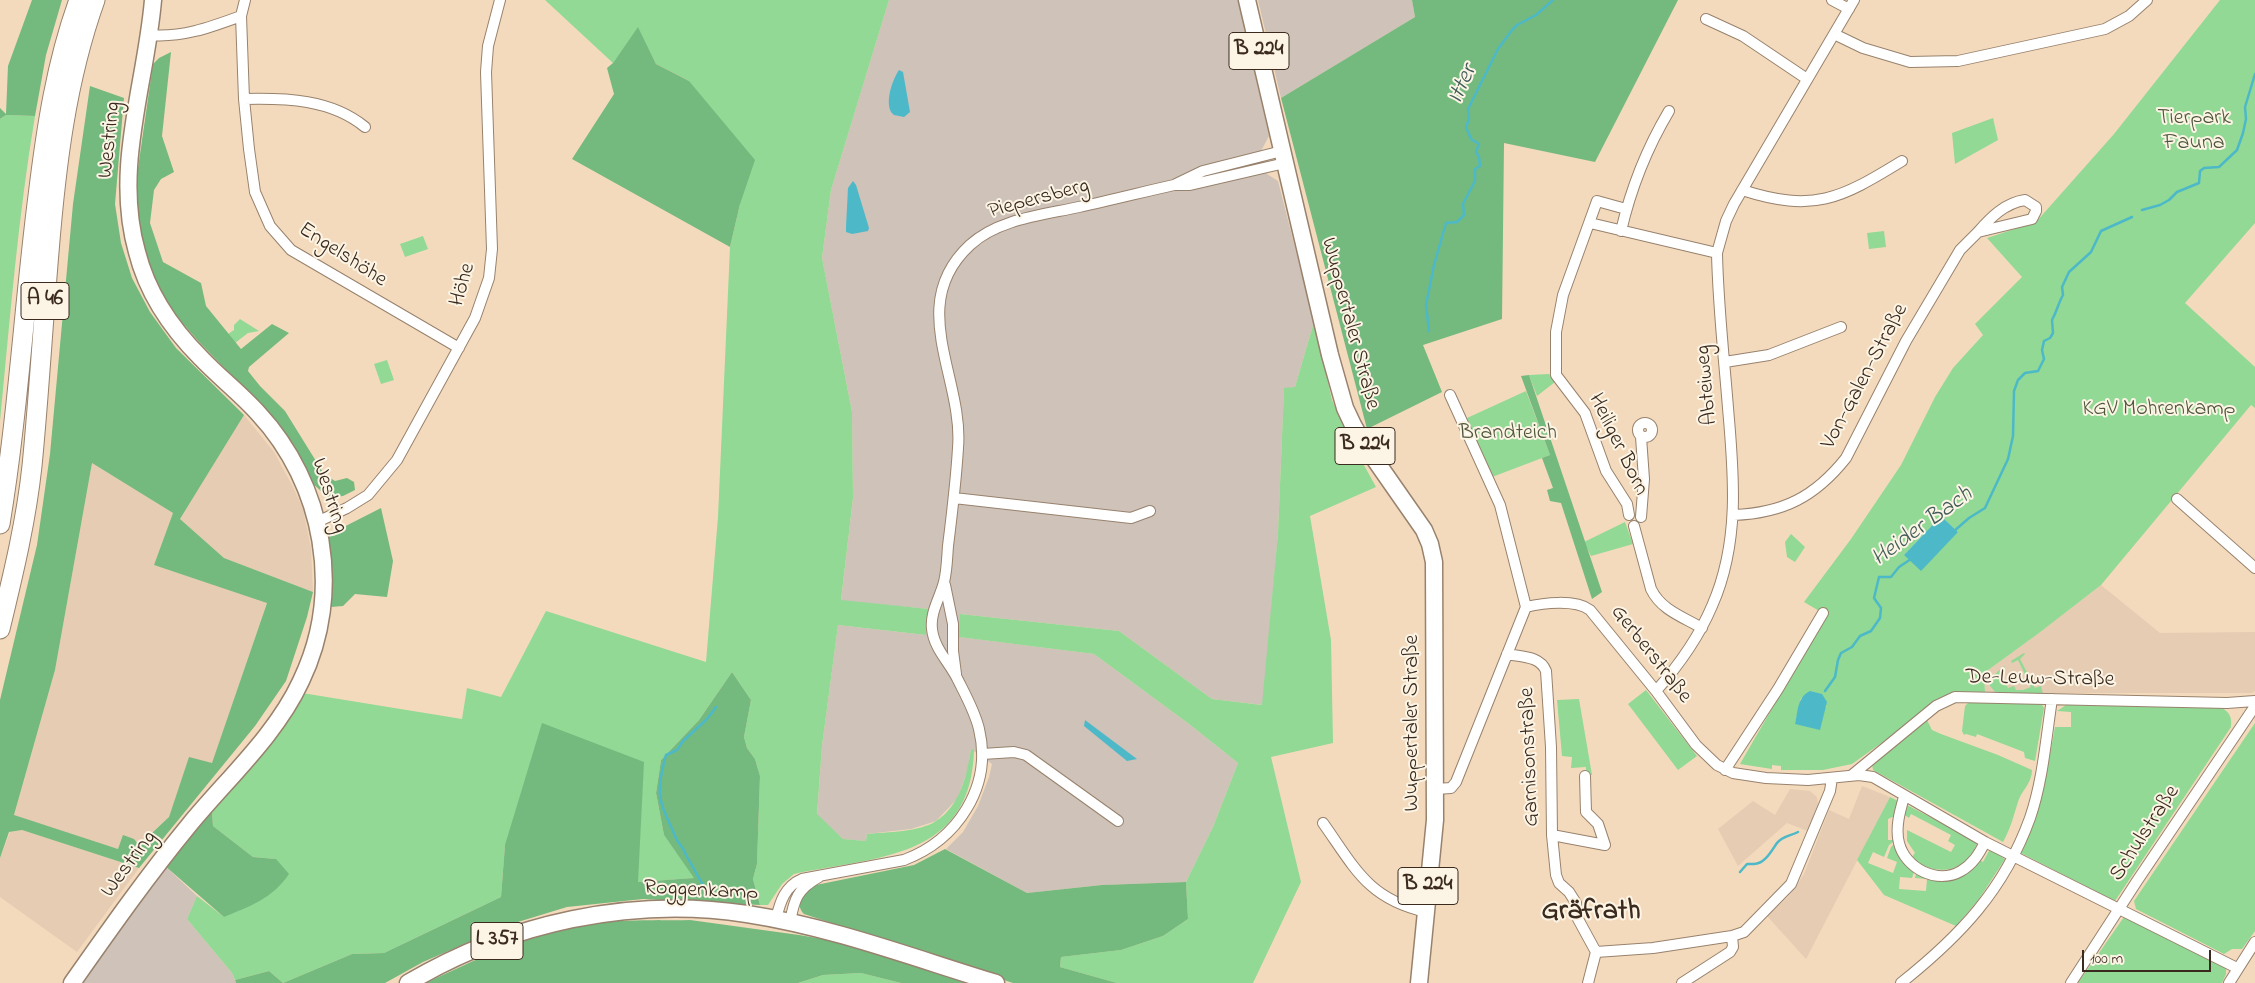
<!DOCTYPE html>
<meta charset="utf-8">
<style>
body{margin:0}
#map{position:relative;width:2255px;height:983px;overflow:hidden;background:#f4dabc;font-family:"Indie Flower",sans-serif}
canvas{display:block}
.scale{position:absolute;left:2082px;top:950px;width:129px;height:22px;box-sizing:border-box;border:2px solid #3b2a1e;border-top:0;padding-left:6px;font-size:15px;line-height:18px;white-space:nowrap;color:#3b2a1e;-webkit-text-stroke:4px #fcf5e5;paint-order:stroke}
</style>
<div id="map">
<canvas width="2255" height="983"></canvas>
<div class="scale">100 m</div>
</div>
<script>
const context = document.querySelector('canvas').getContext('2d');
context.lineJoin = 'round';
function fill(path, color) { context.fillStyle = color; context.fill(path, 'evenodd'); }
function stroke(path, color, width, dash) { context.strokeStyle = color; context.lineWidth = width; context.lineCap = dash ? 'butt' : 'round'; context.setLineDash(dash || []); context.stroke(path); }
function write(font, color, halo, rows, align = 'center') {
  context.font = font + ' "Indie Flower",sans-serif'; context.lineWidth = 4; context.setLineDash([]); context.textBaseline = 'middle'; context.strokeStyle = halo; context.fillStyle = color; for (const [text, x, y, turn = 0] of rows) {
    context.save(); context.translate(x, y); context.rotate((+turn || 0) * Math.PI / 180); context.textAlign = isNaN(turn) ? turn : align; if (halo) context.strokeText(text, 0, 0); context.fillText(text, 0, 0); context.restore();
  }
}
fill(new Path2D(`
 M244,415L274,452L293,487L303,509L311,548L313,592L224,558L180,519Z
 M92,463L173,513L154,565L267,602L212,764L189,758L169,817L138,845L134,839L118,849L14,816L55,670Z
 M2101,585L2160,633L2255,632V691L2252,693H1985L1984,673L2039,633Z
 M1862,786L1890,797L1806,959L1767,916L1789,896L1804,874L1829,810L1849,819Z
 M1790,789L1810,791L1817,797L1818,805L1810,832L1787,823L1738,866L1718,829L1753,801L1775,815Z
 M22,830L139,868L77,952L0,897V858L10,832Z`), '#e5ccb3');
fill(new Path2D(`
 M889,0H1238L1269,136L1261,151L1267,174L1278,181L1314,322L1295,387L1284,389L1278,533L1263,705L1212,699L1119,631L960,614V637L1094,654L1189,724L1238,763L1213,827L1186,882L1102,885L1027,893L946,849L963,832L978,806L989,777L992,764L971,749L968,768L958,798L936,821L911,829L867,834L866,841L843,839L817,815L822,746L838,625L926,635L929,609L841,601L853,498L852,412L822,258L831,190Z
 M1258,0H1412L1415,17L1281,98Z
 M165,866L197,896L187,919L232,973L236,983H81Z`), '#cec2b9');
fill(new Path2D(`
 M545,0H889L831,190L822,258L852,412L853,498L841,600L929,609L926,635L838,625L822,746L817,814L843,839L866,841L867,834C886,832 920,832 936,821C960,806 967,775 971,749L974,750C971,860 877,856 794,874L782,884L768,905H760L753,879L757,864L760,776L755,759L747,748L744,737L751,700L732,672L699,720L661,760L656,793L664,835L695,878L638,882L505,845L501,897L384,953L352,954L283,983L269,971L235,980L232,973L187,919L197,896L224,917L276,859L253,857L213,826L212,812L302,693L462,719L467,688L501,697L546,611L706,662L718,517L730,247L740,204L689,81L656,64L638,28L613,63Z
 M2220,0H2255V223L2185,303L2255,367V408L2251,405L2101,585L2039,633L1984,673L1985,693H1959L1894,734L1852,764L1823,770H1781V766L1772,765V769L1740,764L1826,615L1804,602L1851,539L1901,465L1935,397L1953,368L1983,335L1975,324L2022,277L1987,238L2036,222L2114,134ZM1941,516L1958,532L1904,555ZM1801,698L1827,706L1795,724Z
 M6,115L35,116C18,217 10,319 0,421V119Z
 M1993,118L1998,140L1955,164L1952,133Z
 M1884,231L1886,247L1869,249L1867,233Z
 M423,236L428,249L405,257L400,244Z
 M240,319L259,331L248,333L235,343L228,334L234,330V325Z
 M1314,322L1332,400L1348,436L1376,487L1310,516L1331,640L1333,743L1271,757L1301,882L1253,983H1117L1060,967L1061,957L1121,950L1163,936L1188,919L1186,882L1213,827L1238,763L1189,724L1094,654L959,637L960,614L1119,631L1212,699L1262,705L1278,533L1284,388L1295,387Z
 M387,360L394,380L381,384L374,364Z
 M1549,374L1555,382L1537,396L1529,375Z
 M1526,391L1550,455L1492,477L1467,418Z
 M1625,522L1633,544L1591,556L1584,542Z
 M1791,534L1805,547L1795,562L1787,557L1785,542Z
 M2024,653L2025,654L2020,659L2035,688L2041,686L2043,694L1996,693L1990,686V679L2004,666L2005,668L2000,672L2008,688L2014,686L2016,690H2023L2031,687L2018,660L2012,663L2011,661Z
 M1646,690L1697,756L1678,770L1628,704Z
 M1579,699L1592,775H1586V767L1571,768L1572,757L1562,756L1557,700Z
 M1969,702L2041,703L2044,708L2035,761L2025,758L2024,752L1977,734L1976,737L1966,734L1964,735L1962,731L1965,706Z
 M2066,705L2221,707C2230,713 2232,717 2231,727L2115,901L2021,853L2044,787L2055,727H2071V712L2057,711Z
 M1925,716L1932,730L1941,734L1998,755L2032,770C2032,782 2024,788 2019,799C2014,814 2011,828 2003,842L1873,770L1872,764Z
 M2255,723V931L2242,949H2232L2224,954L2136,909L2134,901Z
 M1890,797L1898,801L1897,815L1888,819V840H1896L1889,845L1884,857L1873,852L1868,863L1893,873L1897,862L1887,858L1891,847L1896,842L1915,869L1912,878L1900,877L1899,889L1926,891L1927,879L1915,878L1917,870L1938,878L1979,859L1983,862L1990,849L2005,859L1979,899L1956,926L1884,895L1857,860Z
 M1905,804L1978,842C1975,847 1972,855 1968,859C1952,875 1927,872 1911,858L1915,853L1907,841V830L1951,852L1955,845L1948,841L1951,835L1911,814L1909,818L1902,813Z
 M2124,917L2226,965V974L2222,983H2078Z
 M861,973L901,983H798L823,975Z`), '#91d994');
fill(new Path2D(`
 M32,0H62L46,55L35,116L6,115L0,119V108L6,114L8,66Z
 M1412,0H1678L1595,162L1504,143L1502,319L1423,345L1442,392L1367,429L1281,98L1415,17Z
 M638,27L656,64L689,81L755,160L740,204L730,247L572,159L614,94L607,68L613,63Z
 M171,52L162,136L174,172L161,179L154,190L150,223L163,262L201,283L206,306L241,349L272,324L289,333L249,367L248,371L260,386L285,411L324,474L335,481L347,478L354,482L355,490L343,496L329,498L312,483L295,447L280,425L199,342L171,310L148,266L138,223L136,182L153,64L159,58Z
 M90,86L124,98L115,204L121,243L132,278L150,312L176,348L244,415L180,519L224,558L313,592L307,617L286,681L255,726L139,868L22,830L9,832L0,858V700L37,545L50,454L73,204ZM92,463L173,513L154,565L267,603L212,763L189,757L169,817L139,845L134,839L123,835L118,849L14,815L55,670Z
 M1529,375L1602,592L1592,599L1561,503L1550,501L1547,490L1553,488L1542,458L1550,455L1521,376Z
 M381,508L393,561L387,597L355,594L343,606L331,607L328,535Z
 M732,672L751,700L744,737L747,748L755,759L760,776L757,864L753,879L760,905L643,899L567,907L508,925L423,962L385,983H236L235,980L269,971L283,983L352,954L384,953L501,897L505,845L542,723L644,762L638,882L694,878L664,835L656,793L661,760L699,720Z
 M212,812L213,826L253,857L276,859L289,874C272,899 250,906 224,917L165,866Z
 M945,849L1027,893L1102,885L1186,882L1188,919L1163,936L1121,950L1061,957L1060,967L1117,983H1013L804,914C793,903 806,891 816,885L914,865Z
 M690,920L799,935L864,946L980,983H901L861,973L823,975L798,983H426C471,962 515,940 564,928C602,918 651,921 690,920Z`), '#74b97e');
fill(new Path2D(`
 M899,70L903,72L910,112L904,117L894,115C883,107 892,80 899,70Z
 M853,181L856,185L869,228L868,231L852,234L846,232V227L848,188Z
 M1941,516L1958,532L1921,571L1904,555Z
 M1810,691L1822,694L1827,702L1820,730L1795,724C1798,712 1797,697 1810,691Z
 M1085,720L1137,759L1127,761L1084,726Z`), '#4db9c8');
stroke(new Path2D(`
 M2142,210L2160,205L2169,200L2177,192L2199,183L2200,171L2204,168L2219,167L2237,150L2243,133L2246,119L2245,107L2255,74
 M1429,331L1426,305L1434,265L1446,223L1457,222L1464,215L1463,204L1475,181V169L1480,166L1479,157L1476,152L1479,144L1471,139L1466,127L1469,119L1468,109L1498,49L1512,30L1517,25L1536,15L1553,0
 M1953,532L1969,518L1985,508L2008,459L2013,436L2014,391L2018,380L2025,373L2038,371L2044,359L2042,350L2044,341L2050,338L2053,333L2052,320C2057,311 2058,304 2063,295L2062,287L2069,272L2091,252L2101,231L2132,217
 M1825,691L1835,677L1838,660L1841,653L1852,647L1860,636L1871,631L1880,618L1881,608L1874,598L1879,577H1891L1899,567L1911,559
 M1740,872L1747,864C1749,864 1752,864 1754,864C1765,864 1772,850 1777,843C1782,836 1790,836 1798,832
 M704,887L686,855C684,848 679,845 676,838C660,801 654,798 666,755L677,750L683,741L707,719L716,707`), '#4db9c8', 2.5);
const street = new Path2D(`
 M245,0L241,16L244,99L249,149L255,192L270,226L291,250L459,348
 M1832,0L1849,9
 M1706,19L1743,36L1807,79
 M1834,34L1863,48L1910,62L1958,61L2105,29L2129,16L2147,0
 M149,35C182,38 211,27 241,16
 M244,99C286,98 331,99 365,127
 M1176,184L1203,171L1282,151
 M1742,190C1814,213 1840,199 1902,161
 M1626,209L1597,201L1563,295L1556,332V375L1585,413L1606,471L1627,504L1629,515
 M1590,223L1717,253
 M1621,231C1631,188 1647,148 1669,111
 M1725,362L1769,355L1841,327
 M1450,395L1500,505L1526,607
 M1638 430a7 7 0 1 1 14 0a7 7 0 1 1-14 0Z
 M954,498L1131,518L1150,511
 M2177,499L2255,568
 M1734,515C1783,513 1815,497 1846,458L1906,341L1960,250L1978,232L2032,219L2036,211V207L2025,200C2005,203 1991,217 1978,232
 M1641,517L1644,479L1641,437
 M317,522L347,508L368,495L397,460L475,318L489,278L492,249L486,72L488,46L500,0
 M1634,526L1651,589C1661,610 1683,617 1702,628
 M945,585L953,624V651L956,674
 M1526,607C1543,603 1575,599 1590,610L1656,691L1696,745L1717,765L1733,773L1766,778L1808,780L1859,775L1873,777L1985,842L2237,968
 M1507,654C1522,657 1540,656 1546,671L1551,747L1552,835L1556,875L1559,883L1569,892L1576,903L1578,919L1596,952
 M1656,691C1679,665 1698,639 1712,606C1740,543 1734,475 1728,408C1724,357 1718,305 1717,253L1726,221L1734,204L1854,0
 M982,754L1014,752L1026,755L1118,821
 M1725,770L1778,689L1823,613
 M1852,775L1936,706L1955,697L2227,703L2255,701
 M1585,776L1586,812L1598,824L1605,845
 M1436,789L1451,788L1456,782L1526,607
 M1904,797C1900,811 1895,828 1899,843C1905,868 1937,885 1961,871C1973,864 1979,854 1985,842
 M1323,823C1355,868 1368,899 1426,912
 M1552,835L1605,845
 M776,919C780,902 785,886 802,879L904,860C957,840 993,787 979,729C975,712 966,696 958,680C950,663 934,649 932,629C930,612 940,598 944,582C947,570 947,558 948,546C952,514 956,481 958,448C964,378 905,305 970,245C998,219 1043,215 1079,207C1111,200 1143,192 1174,185H1190L1285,163
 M790,922C794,900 797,889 819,877
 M1596,952L1653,948L1732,936L1744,932L1791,884L1830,791L1832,778
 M1588,983L1596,952
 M1682,983L1730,952L1733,947L1732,936
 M1901,983C1960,936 2004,890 2030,818C2043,780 2046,738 2052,699
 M2071,983L2137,881L2255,706
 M2229,983L2255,942`);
const primary = new Path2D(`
 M1247,0L1330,355L1345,408L1353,425L1364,444L1424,530L1430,544L1434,562L1435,820L1419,983
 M72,983C110,929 148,875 190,824C228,778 276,735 301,681C344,592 324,484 258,413C240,393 219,377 201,358C172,329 147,292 137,252C113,168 146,84 153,0
 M408,983C509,923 631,896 747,914C832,927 914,958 996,983`);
const highway = new Path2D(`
 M0,524C18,415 24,305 38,196C46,130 56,63 79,0
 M0,629C13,575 26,522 32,466C39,395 43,323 49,252C56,166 66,81 95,0`);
stroke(street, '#98826d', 12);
stroke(primary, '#98826d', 19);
stroke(highway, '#98826d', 21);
stroke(street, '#fff', 10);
stroke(primary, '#fff', 16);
stroke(highway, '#fff', 19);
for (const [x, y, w] of [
 [1259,51,60],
 [45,301,48],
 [1365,446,60],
 [1428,886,60],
 [497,941,52]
]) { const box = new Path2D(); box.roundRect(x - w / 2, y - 18.5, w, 37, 4); context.fillStyle = '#fcf5e5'; context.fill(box); stroke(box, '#3b2a1e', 1); }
write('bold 21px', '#3b2a1e', null, [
 ["B 224",1259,51],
 ["A 46",45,301],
 ["B 224",1365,446],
 ["B 224",1428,886],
 ["L 357",497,941]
]);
write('22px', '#50563c', '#fcf5e5', [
 ["Tierpark",2194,119],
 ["Fauna",2194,144],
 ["KGV Mohrenkamp",2159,410],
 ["Brandteich",1508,434]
]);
write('22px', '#3b2a1e', '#fcf5e5', [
 ["Westring",111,140,-84],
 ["Piepersberg",1039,200,-15],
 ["Engelshöhe",342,256,33],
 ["Höhe",464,285,-74],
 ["Wuppertaler Straße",1349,324,75],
 ["Von-Galen-Straße",1866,377,-62],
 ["Abteiweg",1708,385,-95],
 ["Heiliger Born",1617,445,64],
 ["Westring",328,496,72],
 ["Gerberstraße",1650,655,52],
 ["De-Leuw-Straße",2040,680,1],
 ["Wuppertaler Straße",1413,723,-90],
 ["Garnisonstraße",1531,757,-92],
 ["Schulstraße",2146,834,-57],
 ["Westring",130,865,-53],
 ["Roggenkamp",701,892,3]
]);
write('italic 24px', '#415c5a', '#fcf5e5', [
 ["Itter",1464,85,-66],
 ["Heider Bach",1923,528,-36]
]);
write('bold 28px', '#3b2a1e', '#fcf5e5', [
 ["Gräfrath",1591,913]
]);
</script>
